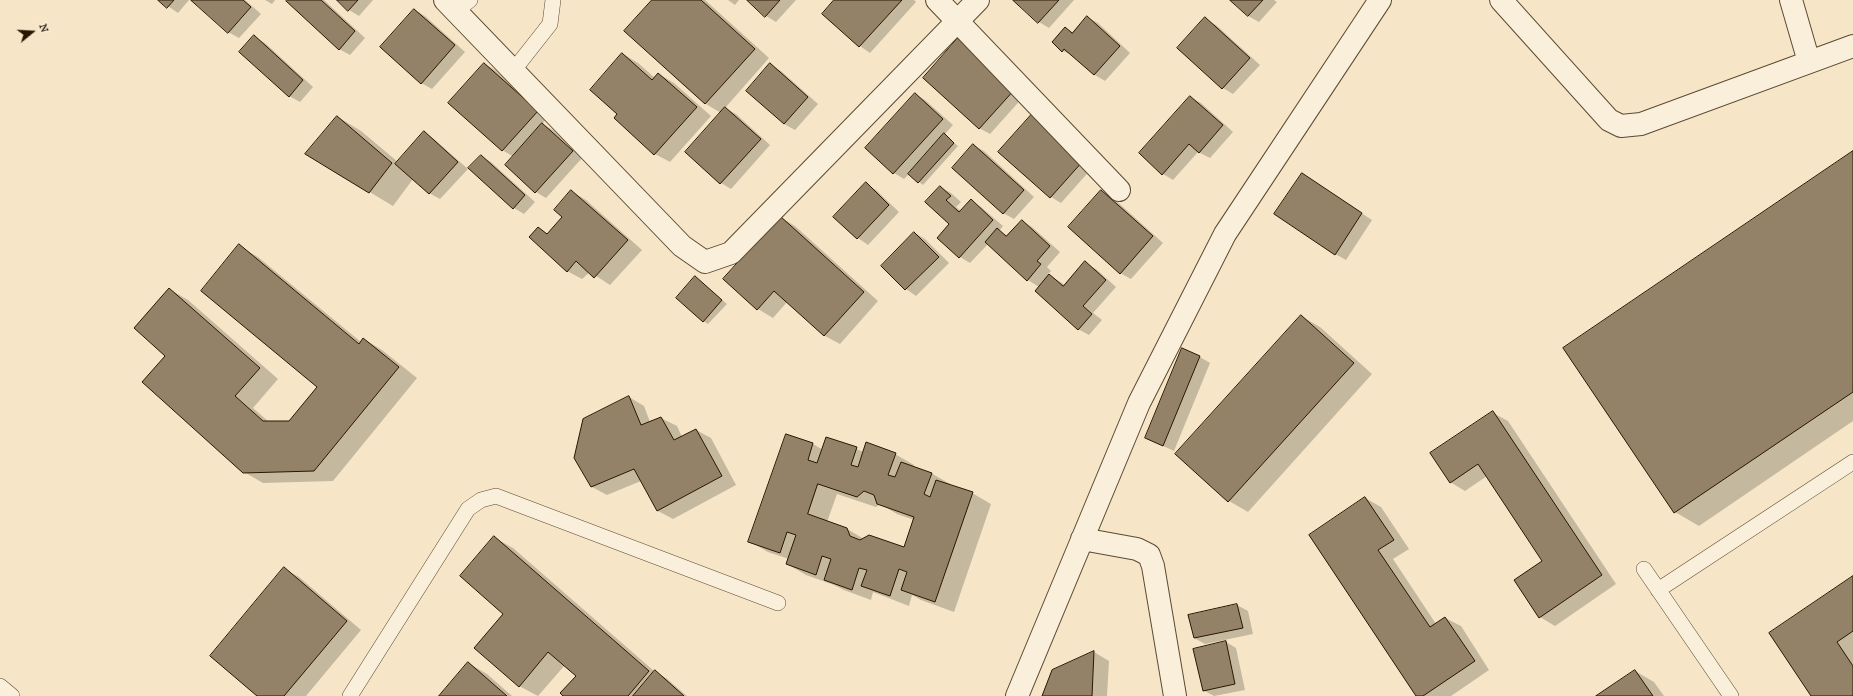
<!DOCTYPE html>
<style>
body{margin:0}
#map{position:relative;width:1853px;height:696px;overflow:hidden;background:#f6e6c7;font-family:"IM FELL French Canon",serif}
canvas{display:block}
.north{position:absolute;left:12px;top:12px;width:40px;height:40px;-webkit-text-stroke:3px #f9efdb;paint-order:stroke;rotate:72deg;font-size:11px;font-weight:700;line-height:16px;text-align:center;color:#291601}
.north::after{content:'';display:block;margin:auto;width:14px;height:18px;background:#291601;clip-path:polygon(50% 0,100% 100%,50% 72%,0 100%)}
</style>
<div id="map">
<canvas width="1853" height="696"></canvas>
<div class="north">N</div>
</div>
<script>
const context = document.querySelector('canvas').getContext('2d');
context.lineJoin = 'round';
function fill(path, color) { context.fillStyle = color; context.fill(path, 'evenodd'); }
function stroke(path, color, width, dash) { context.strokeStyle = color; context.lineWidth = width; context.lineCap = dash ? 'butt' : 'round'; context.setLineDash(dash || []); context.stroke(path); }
fill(new Path2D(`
 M159,0H189L178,13Z
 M193,0H245L261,14L239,38L228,32Z
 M265,0H275L272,4Z
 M288,0H324L365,38L350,55L339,49Z
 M338,0H373L359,16L349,10Z
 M654,0H705L769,58L725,108L736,114L770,145L731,189L721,183V113L706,104L625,31Z
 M728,0H739L735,5Z
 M749,0H796L776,22L766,16Z
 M836,0H914L916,2L870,53L860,46L824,14Z
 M1014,0H1074L1049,28L1039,22Z
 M1231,0H1274L1277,2L1259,22L1248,16Z
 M415,10L425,16L465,52L432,89L421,83Z
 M1087,17L1098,23L1130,53L1105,81L1095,75L1074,56L1063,51L1066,28L1074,33Z
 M1205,19L1216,25L1260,65L1233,94L1223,88L1179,48Z
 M254,37L265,43L313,87L300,102L289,96Z
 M969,45L1025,95L990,134L979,128Z
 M623,54L638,63L655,78L659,74L674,83L711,116L670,162L655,154L619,114Z
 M485,64L495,70L547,118L542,124L553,130L583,157L546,198L536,192L514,157L502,150Z
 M770,65L781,71L818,104L795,130L784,124Z
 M915,94L925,100L953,125L944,135L958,146L923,185L909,174L904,179L894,173L866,148Z
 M1190,97L1201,103L1233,132L1210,158L1198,152L1173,180L1163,174Z
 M1032,115L1093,167L1061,203L1051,197Z
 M338,117L361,131L398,162L424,133L434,139L468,169L440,199L429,193L413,179L393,206L306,154Z
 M973,145L984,151L1034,197L1014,219L1003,213Z
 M1853,153V421L1699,526L1675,512L1564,349Z
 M481,156L491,162L535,202L524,214L514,208Z
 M1302,174L1372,220L1346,260L1335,254Z
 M866,184L876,190L899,212L868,245L858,238L835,216Z
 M940,187L951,193L961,202L956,207L961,211L971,201L981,207L1003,226L999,231L1008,236L1022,221L1032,227L1060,252L1047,267L1051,271L1048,274L1065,285L1085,263L1096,269L1116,287L1093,313L1102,320L1089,335L1078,329L1039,287L1028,280L988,244L970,263L960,257Z
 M571,191L586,200L642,250L610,285L590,272L582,279L567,271L538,228L548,234L563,217Z
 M1102,191L1112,197L1163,243L1131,279L1120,273Z
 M780,217L795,226L878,301L840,344L825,336L787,302L773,318L758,309L724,279Z
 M915,233L925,239L949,263L916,296L906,289L882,266Z
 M239,246L258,257L361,342L364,339L382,350L417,378L333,481L263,483L244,472L166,356L169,289L188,300L278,379L253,408L269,422H289L318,387Z
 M695,277L727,304L708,324L703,321Z
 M1301,316L1320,327L1372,374L1248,512L1229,501L1177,454Z
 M1200,357L1210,363L1174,451L1146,438Z
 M629,397L644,406L650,422L661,418L677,426L682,437L696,430L711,438L736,485L673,519L658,511L641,481L607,495L592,487Z
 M1493,413L1508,421L1616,584L1555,626L1540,617L1543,561L1487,476L1465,491L1450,482Z
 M786,435L813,444L823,450L827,438L864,452L895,454L914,465L913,467L931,473L950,484L949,486L972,493L991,504L954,612L921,600L912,595L909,606L873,592L871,600L844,590L834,585L806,575L787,564L789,559L768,552L749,541ZM837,494L876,507L880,504L897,514L914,520L905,549L864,539L847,529L827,522Z
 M1365,498L1381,507L1409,549L1393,559L1436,624L1445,618L1461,626L1489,670L1451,696H1417L1310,536Z
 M495,538L513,548L654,671L666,678L687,696H565L577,676L565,665L538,696L519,686L505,614Z
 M284,569L299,577L361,630L306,696H259Z
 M1853,577V696H1812Z
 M1237,605L1248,611L1253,634L1205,644L1194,638L1189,616Z
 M1226,642L1236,648L1245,690L1214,696L1203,690Z
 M1094,652L1109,661L1107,696H1043L1053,671Z
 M468,663L487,674L512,696H440Z
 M1635,671L1654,682L1664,696H1598Z`), '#0003');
const building = new Path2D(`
 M158,0H174L167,8Z
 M191,0H243L251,7L228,33Z
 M287,0H321L355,31L339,50L286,1Z
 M337,0H358L348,11Z
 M652,0H701L755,49L705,104L624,31Z
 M747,0H780L765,17Z
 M834,0H902L859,47L822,14Z
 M1013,0H1059L1038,23Z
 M1230,0H1263L1248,16Z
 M414,9L455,45L421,84L380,47Z
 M1087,16L1120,46L1094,75L1064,49L1062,52L1052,42L1065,27L1072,33Z
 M1205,17L1250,58L1222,89L1177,48Z
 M254,35L303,80L289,97L239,52Z
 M958,38L1015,89L979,129L923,78Z
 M622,53L652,80L658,73L697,107L654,155L614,118L617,114L590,90Z
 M484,63L538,111L502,151L448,103Z
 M770,63L808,97L784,124L746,91Z
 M915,93L943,119L893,174L865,148Z
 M1190,96L1223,125L1199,153L1189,144L1162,175L1139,153Z
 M725,107L761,139L720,184L685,152Z
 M1032,114L1083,161L1050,198L998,152Z
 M337,116L392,163L369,193L305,154Z
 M542,123L573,151L535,193L505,165Z
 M424,131L458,162L429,194L395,164Z
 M944,133L954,143L918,183L908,174Z
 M973,144L1024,190L1003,214L952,168Z
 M1853,151V392L1674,513L1563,348Z
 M481,155L525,195L513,209L468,168Z
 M1302,173L1362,213L1335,255L1274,214Z
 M866,182L889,205L857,239L833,217Z
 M940,186L951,196L946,200L959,212L971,199L993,220L959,258L937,238L949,224L925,202Z
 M571,190L628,240L594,278L576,261L567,272L529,237L538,227L547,234L562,217L554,210Z
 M1101,190L1153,236L1120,274L1068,227Z
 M780,216L864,292L824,336L774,291L757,310L723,279Z
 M1022,220L1050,246L1037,261L1041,264L1027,281L985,242L997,228L1006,236Z
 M914,232L939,257L905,290L881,266Z
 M239,244L359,344L363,338L399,367L314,471L243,473L142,382L165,356L134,328L169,288L260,368L235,396L263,421H289L317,387L201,291Z
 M1085,261L1106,280L1083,306L1092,314L1078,330L1035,291L1049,274L1063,286Z
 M695,276L722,300L703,322L676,298Z
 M1301,315L1354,363L1228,502L1175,454Z
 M1182,348L1200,356L1163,446L1145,438Z
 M629,396L641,425L661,417L674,440L696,429L722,476L657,511L634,469L591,487L574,458L583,419Z
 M1493,411L1602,575L1539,618L1514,580L1542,561L1478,464L1450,483L1430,453Z
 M786,434L813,443L808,460L817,463L826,437L857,447L851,465L858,467L866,442L896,453L888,475L895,477L901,462L932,473L924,494L930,497L936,480L973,492L935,602L901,590L907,572L899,569L890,596L861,586L867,570L859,568L852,590L824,580L831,559L822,556L816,575L786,564L796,535L787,532L780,553L748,542ZM818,484L857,497L864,491L874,495L877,504L914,517L904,547L869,535L860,540L850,536L847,528L808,514Z
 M1365,497L1394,540L1378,550L1430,627L1445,617L1475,661L1423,696H1416L1309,535Z
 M494,536L649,671L628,696H563L560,693L576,676L548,652L519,687L474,648L503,614L460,576Z
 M284,567L347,621L284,696H257L210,656Z
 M1853,576V631L1837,642L1853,666V696H1811L1769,633Z
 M1237,604L1243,628L1194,638L1188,615Z
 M1226,641L1235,684L1203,691L1193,649Z
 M1094,651L1092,696H1042L1052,670Z
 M468,662L507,696H439Z
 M655,670L684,696H633Z
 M1635,670L1653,696H1596Z`);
fill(building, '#948268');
stroke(building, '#291601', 1);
const service = new Path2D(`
 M456,11L470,0
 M513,71L550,24L553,0
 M1644,569L1731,696
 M1658,590L1853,462
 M0,686L12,696
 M350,696L468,509L481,500L496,496L778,603`);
const minor = new Path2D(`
 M445,0L682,246L705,262L731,253L978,0
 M937,0L1119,190
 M1501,0L1609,120L1621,126L1641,124L1853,46
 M1791,0L1809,62
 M1082,539L1137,549L1149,555L1153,566L1175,696
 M1017,696L1139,403L1225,234L1380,0`);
stroke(service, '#5c4a32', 16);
stroke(minor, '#5c4a32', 24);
stroke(service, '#f9efdb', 15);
stroke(minor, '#f9efdb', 22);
</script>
